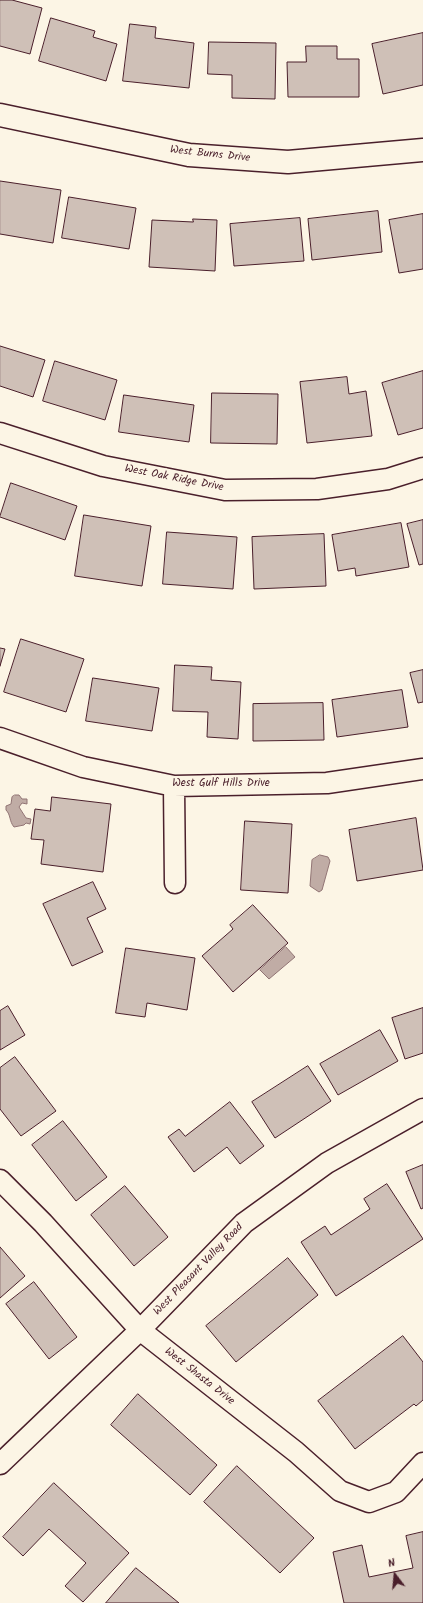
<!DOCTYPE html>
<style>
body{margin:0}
#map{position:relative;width:423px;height:1603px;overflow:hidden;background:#fcf5e5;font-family:Kalam,sans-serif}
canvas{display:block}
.north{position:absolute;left:375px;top:1555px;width:40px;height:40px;-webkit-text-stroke:3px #fcf5e5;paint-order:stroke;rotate:344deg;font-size:11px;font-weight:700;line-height:16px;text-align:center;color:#4a1f2b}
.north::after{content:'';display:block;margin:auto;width:14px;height:18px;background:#4a1f2b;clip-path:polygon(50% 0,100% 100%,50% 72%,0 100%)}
</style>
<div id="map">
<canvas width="423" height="1603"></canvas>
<div class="north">N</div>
</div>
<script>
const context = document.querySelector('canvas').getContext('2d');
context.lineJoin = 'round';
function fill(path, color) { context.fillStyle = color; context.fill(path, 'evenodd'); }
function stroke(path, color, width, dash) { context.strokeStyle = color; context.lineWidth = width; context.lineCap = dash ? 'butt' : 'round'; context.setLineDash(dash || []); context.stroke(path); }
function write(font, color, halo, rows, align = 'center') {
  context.font = font + ' Kalam,sans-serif'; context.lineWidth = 4; context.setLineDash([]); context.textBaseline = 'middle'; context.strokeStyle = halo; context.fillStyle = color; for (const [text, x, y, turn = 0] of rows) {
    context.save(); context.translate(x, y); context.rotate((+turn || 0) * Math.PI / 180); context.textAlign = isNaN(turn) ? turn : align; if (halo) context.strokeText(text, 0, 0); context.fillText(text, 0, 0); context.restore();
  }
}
const water = new Path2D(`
 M15,795H19L22,799H27V804L22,803L19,807L26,818L31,819L30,824L26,823L24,825L14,827C9,821 11,815 6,810V806L11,804L12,797Z
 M320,855L328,857L330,861L322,890L319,892L310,886L312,860Z
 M286,947L295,957L269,979L260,970Z`);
fill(water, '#c0aca5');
stroke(water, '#917474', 1);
const building = new Path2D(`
 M0,0H12L42,8L30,54L0,46Z
 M51,18L95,31L93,37L117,44L106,81L39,61Z
 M130,24L156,27L155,38L194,43L189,88L123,81Z
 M423,33V85L383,94L372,44Z
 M209,42L276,43L275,99L232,98V75L208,74Z
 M306,46H337V59H359V97H288L287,62H306Z
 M0,181L61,190L53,243L0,234Z
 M69,197L136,208L129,249L62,238Z
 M378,211L382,252L312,260L308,219Z
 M423,214V269L399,273L389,220Z
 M300,218L304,261L234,266L230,224Z
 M193,219L217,220L215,271L149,267L152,220L193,222Z
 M0,346L45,360L33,397L0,386Z
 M55,361L117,380L105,420L43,401Z
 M423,371V428L398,435L382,383Z
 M347,377L349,394L366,391L372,436L307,443L300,382Z
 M212,393L278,394L277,444L211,443Z
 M124,395L194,405L189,442L119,432Z
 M11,483L77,506L65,540L0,517Z
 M84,515L151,526L142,586L75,576Z
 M423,520V564L419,565L407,524Z
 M401,523L409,567L356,576L355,568L338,571L332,535Z
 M167,532L237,537L233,589L163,584Z
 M324,534L326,586L254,589L252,537Z
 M21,639L84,659L66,712L4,692Z
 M0,648L5,649L0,666Z
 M175,665L212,667L211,680L241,682L238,739L207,737L208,712L173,711Z
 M423,670V702L418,703L410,673Z
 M93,678L159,688L152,731L86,721Z
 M402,690L408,727L337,737L332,700Z
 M323,703L324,740L253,741V704Z
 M52,797L111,804L103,872L41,864L44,840L31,839L35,809L50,811Z
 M416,818L423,870L357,881L349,830Z
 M245,821L292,824L288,893L241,890Z
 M93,882L106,909L87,918L103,952L72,966L43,904Z
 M253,905L288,943L233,992L202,956L233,929L230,925Z
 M126,948L195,958L187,1010L147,1003L145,1017L116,1013Z
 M8,1006L25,1035L0,1050V1011Z
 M423,1008V1053L405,1059L392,1018Z
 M380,1030L398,1061L338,1095L320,1064Z
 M15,1057L56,1111L21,1136L0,1109V1068Z
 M308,1066L331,1101L275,1138L252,1102Z
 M230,1102L264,1146L240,1164L227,1147L194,1172L168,1137L179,1129L185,1136Z
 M63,1121L107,1177L76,1201L32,1145Z
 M423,1165V1208L421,1209L406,1172Z
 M387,1184L423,1239L336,1296L301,1242L325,1226L331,1235L370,1209L364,1199Z
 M125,1186L168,1237L134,1266L91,1215Z
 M0,1247L25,1276L0,1298Z
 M288,1258L318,1295L236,1362L206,1326Z
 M34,1282L77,1337L49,1359L6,1304Z
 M403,1336L423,1362V1400L416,1406L414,1404L355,1449L318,1401Z
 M138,1394L217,1465L190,1495L111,1425Z
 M237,1466L314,1538L280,1573L204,1502Z
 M54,1483L129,1553L83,1602L65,1586L86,1563L49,1529L23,1556L3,1537Z
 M423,1532V1603H344L333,1552L362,1545L369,1577L413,1568L406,1536Z
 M136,1568L179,1603H106Z`);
fill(building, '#cfc0b7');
stroke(building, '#4a1f2b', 1);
const minor = new Path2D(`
 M0,433L103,466L225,490L317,489L388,479L423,468
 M0,738L83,767L174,786L327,783L423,769
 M174,786L175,883
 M0,1180L43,1223L140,1330L296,1452L340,1491L369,1502L396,1492L423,1463
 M0,1464L140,1330L244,1223L327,1163L423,1109`);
const tertiary = new Path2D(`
 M0,115L189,155L288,162L423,150`);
stroke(minor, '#4a1f2b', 23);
stroke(tertiary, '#4a1f2b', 25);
stroke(minor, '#fcf5e5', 20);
stroke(tertiary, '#fcf5e5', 22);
write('11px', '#4a1f2b', '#fcf5e5', [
 ["West Burns Drive",210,155,6],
 ["West Oak Ridge Drive",174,479,11],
 ["West Gulf Hills Drive",221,784],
 ["West Pleasant Valley Road",199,1270,-46],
 ["West Shasta Drive",199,1377,38]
]);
</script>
